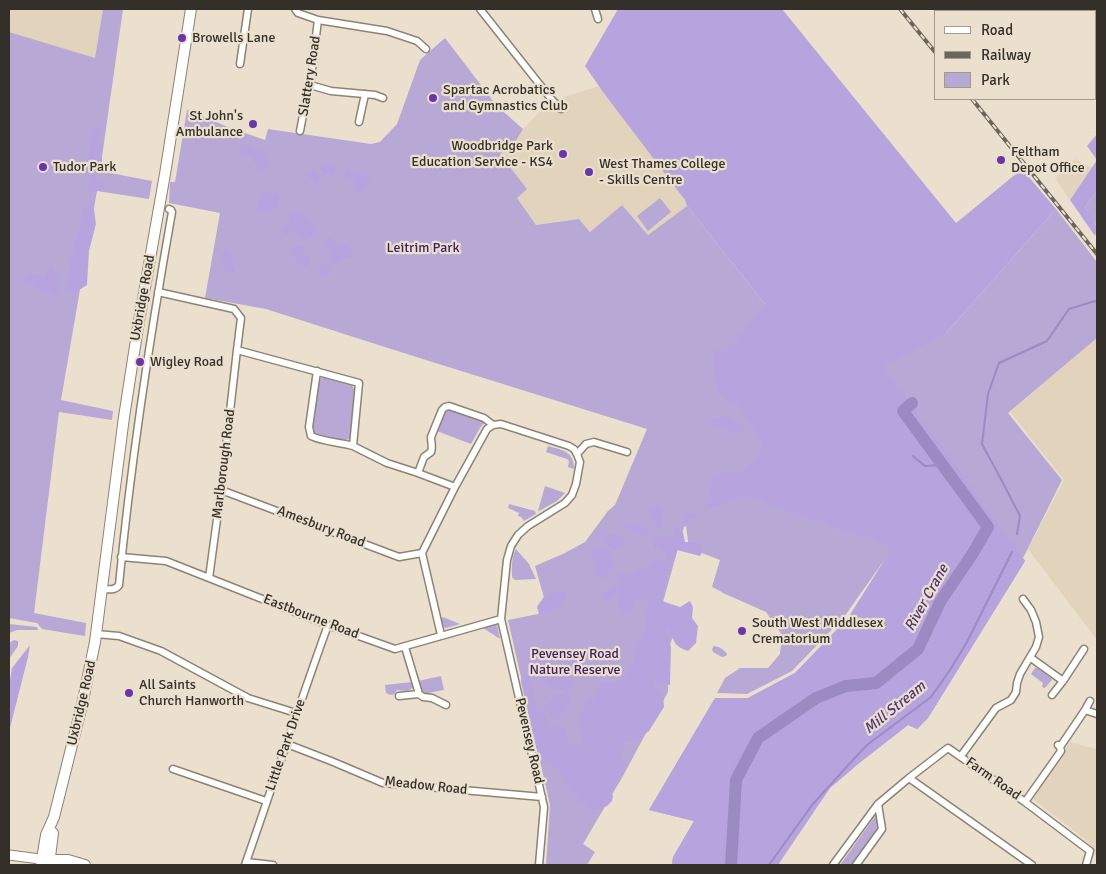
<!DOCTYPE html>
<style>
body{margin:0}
#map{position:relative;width:1106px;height:874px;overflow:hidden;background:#ebe0ce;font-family:Signika,sans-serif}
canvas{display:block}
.frame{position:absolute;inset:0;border:10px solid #343029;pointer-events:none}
.legend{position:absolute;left:934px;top:10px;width:162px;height:90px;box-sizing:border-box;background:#ebe0ce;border:1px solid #a29a8c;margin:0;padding:6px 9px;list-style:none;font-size:15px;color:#343029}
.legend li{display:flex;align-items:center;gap:10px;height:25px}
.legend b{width:25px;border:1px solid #a29a8c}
</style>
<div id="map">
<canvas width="1106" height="874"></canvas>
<div class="frame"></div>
<ul class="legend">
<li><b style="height:6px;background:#fff"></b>Road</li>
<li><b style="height:6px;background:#6b655b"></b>Railway</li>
<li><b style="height:14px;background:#b7a8d6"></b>Park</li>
</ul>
</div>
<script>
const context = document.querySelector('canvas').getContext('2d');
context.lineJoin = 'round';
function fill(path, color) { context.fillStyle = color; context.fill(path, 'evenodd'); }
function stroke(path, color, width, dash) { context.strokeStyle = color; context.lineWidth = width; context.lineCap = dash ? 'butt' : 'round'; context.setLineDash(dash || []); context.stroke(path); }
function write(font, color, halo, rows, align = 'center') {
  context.font = font + ' Signika,sans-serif'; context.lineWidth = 4.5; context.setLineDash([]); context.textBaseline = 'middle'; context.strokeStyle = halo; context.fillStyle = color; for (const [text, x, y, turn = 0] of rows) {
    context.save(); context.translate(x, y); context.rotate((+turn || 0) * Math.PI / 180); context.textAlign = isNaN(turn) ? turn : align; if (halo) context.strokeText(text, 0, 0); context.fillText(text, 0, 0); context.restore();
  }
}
fill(new Path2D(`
 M9,9H103L60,281L9,276Z
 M599,86L686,200L687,206L648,235L622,205L590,232L579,219L536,225L516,197L527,189L500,154L515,142L523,129L549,102Z
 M1075,159L1092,168L1070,200L1055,178Z
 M1097,338V640L1028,549L1064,480L1010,412Z
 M1070,742L1097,749V856L1093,855L1094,849L1086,840L1033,799Z`), '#e2d4bc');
fill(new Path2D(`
 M103,9H123L100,171L152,181L149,199L97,191L61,400L113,411L112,420L59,412L34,613L86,623L85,636L42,629L37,623L9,618V32L95,58Z
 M1076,9H1097V31L1095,28V11H1078Z
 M445,38L497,106L523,129L515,142L500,154L527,189L517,198L536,225L579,219L590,232L622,205L648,235L687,206L765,304L946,333L1056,209L1097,262V338L1008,413L1062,480L1023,558L1025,561L928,718L917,729L908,725L858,764L830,788L781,855L672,865L673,857L694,821L649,810L715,698H748L795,673L848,618L885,559L844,617L792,671L747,694L717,693L725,678L740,668H768L780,654L782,635L766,612L723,593L720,591L712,587L720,560L689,548L686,526L684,527L663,602L679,622L669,647L668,692L623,776L583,844L595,852L587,865H546L550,805L508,620L548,612L535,566L565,553L585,542L608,511L615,505L647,429L410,355L266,309L205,298L220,213L169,203L170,182H175L187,110L228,127L265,140L268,129L371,144L380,142L397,124L420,60Z
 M1097,191V226L1085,207Z
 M660,198L671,212L648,231L637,216Z
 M325,376L351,383L355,391L352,437C349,439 349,440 344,440C341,440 317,435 316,434C313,432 313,429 312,427L318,383L320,379Z
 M447,409L482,420L484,423L480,428L471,444L437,431L444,411Z
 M548,446C562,450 574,451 574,469L568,467L569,461L567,459L546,452Z
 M545,486L565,493L557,501L539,511H538Z
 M509,504L535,511L536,514L524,521L521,517L518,516L519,513L508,508Z
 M516,549L529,564L536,579L515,580L512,577C512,567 511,558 516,549Z
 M443,617L460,624L446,628L443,627L441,619Z
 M9,624L37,627L38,630H17L9,633Z
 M492,624H497L500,639L483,628Z
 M14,640L18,641V646L9,659V643Z
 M714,646C718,646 725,650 727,654L726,656L722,657L713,652L712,649Z
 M1035,668H1037L1051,678L1052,680L1045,688L1042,687L1043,683L1031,674Z
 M441,676L444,690L423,694L420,691L418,681Z
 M412,682L413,688L407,691L397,690L395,694L390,695L386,693L385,685Z
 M876,815L878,827L852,865H840Z`), '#b7a8d6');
fill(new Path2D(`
 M618,9H782L956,223L1022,169L1056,209L946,333L885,366L886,370L1025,561L928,718L917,729L908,725L858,764L830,788L778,865H672L673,857L694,821L649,810L715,698H748L795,673L848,618L893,548L746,496L700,511L684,527L685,512C697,516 700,511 709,503V486L723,470L739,474L758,458L762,442L738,406L718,393L714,370V351L729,348L765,304L687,206L685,200L603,92L585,66Z
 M101,127L100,137L96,141L102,144V164L109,170L107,175L88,161L93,128Z
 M1097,134V191L1085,207C1091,216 1100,225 1095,236L1070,200L1097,160L1087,146Z
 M241,144L263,150L269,165L261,173L251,157L239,155Z
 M325,161L336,168L331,175L323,174L320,167Z
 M313,169L322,178L317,184L311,180L308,174Z
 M348,170L367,173L370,184L362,193L351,189L355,183L351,179L345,177Z
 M94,174L100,180V183L105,189L92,192L87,187L89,178Z
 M267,190L275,193L279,197L278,205L271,213H262L256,208L262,193Z
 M93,202L96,224L89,251L87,285L73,294L67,291L71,259L85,206Z
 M302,211L314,227L315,236L306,240L300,238L296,231L291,230L287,235L281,231L288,225L292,212Z
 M331,237L335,242L347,245V249L350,251L351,258H340L339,263L332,262V257L323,244Z
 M296,246H304L308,251L302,253L300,255L309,257L310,262L309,266L304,267L296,262L295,256L290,251Z
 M226,249L233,260L232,265L235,269L233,275L224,270L221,254Z
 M327,261L330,265V273L322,278L319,275Z
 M50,267L58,273L57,296L39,290L23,280L31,273L46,276Z
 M729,416L744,427L732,436L729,433L716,426L711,419Z
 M657,505L663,511L662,529L654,525L651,515L652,509Z
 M624,522L630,525L634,523L640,527L644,526L648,529L647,537C640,536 626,530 620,525Z
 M678,526L682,528L685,542L699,543L703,550L700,556L677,550L667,575V585L662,601L680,607L690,601L693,607L692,618L698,626L696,643L688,651C674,646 675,643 669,629L665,630L671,647L670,685L659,683L653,677L652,681L663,695L664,707L649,731L636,741L624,743L620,752L625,765L611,791L613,796L612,801L607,806L597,810L587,808L569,789L559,770L539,760L521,682L522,673L529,676C532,686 534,704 538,711L543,709L548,720L556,727L564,726L569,743L574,746L583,743L580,729V714L587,699L594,698L600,682L612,683L622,680L634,662L637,641L645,629L646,612L649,605L644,599L636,600L630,613L622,615L619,608L618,599L615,597L606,602L603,598L607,590L618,587L616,575L623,572L625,576L643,567H650L654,563L656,556L662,557L664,562L667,559L668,554L653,548V539L661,535L673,538Z
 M609,534H616L623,540L621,546L616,549L609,546L603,540Z
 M600,546L611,551L608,558L614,564L609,575L601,579L593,571L597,565L591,556L592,548Z
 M558,590L563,591L566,595L559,609L544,614H539L537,607C544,596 546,593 558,590Z
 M30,645L28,657L9,732V682L10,680L12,668Z
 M576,646L581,651L582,656L578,658L581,660L582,665L579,669L573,668L570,664H567L558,671C565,675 572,676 573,685L568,689L567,693L569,694L571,701L560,720L550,717L544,707L547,706L554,696L563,694L565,691C554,689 542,686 538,675L535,676L528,668V660L543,654L547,663L567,655L569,648Z`), '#b7a4de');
stroke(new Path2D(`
 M913,456L925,466L942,465
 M1017,534L1020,516L1002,481L982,444L988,394L999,363L1047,341L1069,309L1095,301L1097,302
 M769,865L812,805L852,761L867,745L931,697L950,670L967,642L1012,552`), '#9c8ac2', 2);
stroke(new Path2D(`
 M731,865L736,780L758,738L816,698L846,686L876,683L918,649L940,602L973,553L988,527L903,411L912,403`), '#9c8ac2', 12);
const street = new Path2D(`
 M295,9L298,13L318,20L387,31L417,41L426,49
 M480,9L552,100L561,109
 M595,9L598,19
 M970,9L972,11
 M1072,9L1073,11
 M1095,31L1097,34
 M1095,60L1097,57
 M240,64L248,9
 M310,85L331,91L375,95L383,98
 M359,122L365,94
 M300,131L304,110L310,85L318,20
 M158,292L234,309L241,318L237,350L359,383L353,446L387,463L418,473L455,487L487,429L493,425L501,424L569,446L574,449L577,454L580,462L576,484L572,495L565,503L528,526L518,535L511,546L507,560L501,619L544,807L539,865
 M317,371L309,427L311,436C324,442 339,442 353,446
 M577,454L586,444L594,442L627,452
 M418,473L424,457L431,452C433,447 431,443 431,437L442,410L445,407L449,406L484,418L493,425
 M221,490L399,557L422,553
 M121,557L166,561L328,625L395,649L501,619
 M209,578L221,490L237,350
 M102,589C109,589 115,591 119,585C131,460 150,336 172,212L171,210L169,209
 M96,634L119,636L161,651L248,698L296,713
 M441,635L422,553L455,487
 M405,647L419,694L423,697L432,698L446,705
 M1031,658L1063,681L1052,695
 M1063,681L1084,649
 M399,696L419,694
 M1085,710L1090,701
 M287,744L331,761L383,783L542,797
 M1060,747L1085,710L1097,714
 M961,756L996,708L1011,700L1016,692L1017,683L1020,674L1036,647L1039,637L1036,622L1031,610L1023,599
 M173,769L266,801
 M909,778L948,748L1025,802L1090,851L1086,865
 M1025,802L1061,751L1060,747L1058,745
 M246,862L273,865
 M245,865C273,785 299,705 328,625
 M833,865L878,804L909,778L1032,865
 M856,865L882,829L878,804`);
const secondary = new Path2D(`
 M9,855L48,860`);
const primary = new Path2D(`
 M50,860H68L85,865
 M41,865L46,835L54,817L82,705L95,642L124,417L138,327L165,174L191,9
 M49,865L53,833`);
stroke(street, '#8d8373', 9);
stroke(secondary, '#8d8373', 11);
stroke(primary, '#8d8373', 12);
stroke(street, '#fff', 6);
stroke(secondary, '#fff', 9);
stroke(primary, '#fff', 10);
const rail = new Path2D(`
 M900,9L935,52
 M972,99L1097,254`);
stroke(rail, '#6b655b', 4);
stroke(rail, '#ebe0ce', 2, [5.5]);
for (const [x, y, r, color] of [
 [182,38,5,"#6935ad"],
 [433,98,5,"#6935ad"],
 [253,124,5,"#6935ad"],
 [563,154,5,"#6935ad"],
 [1001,160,5,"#6935ad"],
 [43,167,5,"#6935ad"],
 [589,172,5,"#6935ad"],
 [140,362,5,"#6935ad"],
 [742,631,5,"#6935ad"],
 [129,693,5,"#6935ad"]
]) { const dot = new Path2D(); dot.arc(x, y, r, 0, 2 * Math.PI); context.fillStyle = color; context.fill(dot); stroke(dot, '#ebe0ce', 2); }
write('14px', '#343029', '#ebe0ce', [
 ["Browells Lane",192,38],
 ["Spartac Acrobatics",443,90],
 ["and Gymnastics Club",443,106],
 ["St John's",243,116,"right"],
 ["Ambulance",243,132,"right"],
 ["Woodbridge Park",553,146,"right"],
 ["Education Service - KS4",553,162,"right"],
 ["Feltham",1011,152],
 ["Depot Office",1011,168],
 ["West Thames College",599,164],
 ["- Skills Centre",599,180],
 ["Tudor Park",53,167],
 ["Wigley Road",150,362],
 ["South West Middlesex",752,623],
 ["Crematorium",752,639],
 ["All Saints",139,685],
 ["Church Hanworth",139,701]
], 'left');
write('14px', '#343029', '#ebe0ce', [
 ["Slattery Road",310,76,-81],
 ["Uxbridge Road",143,298,-80],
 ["Marlborough Road",224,464,-83],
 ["Amesbury Road",321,527,21],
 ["Eastbourne Road",311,617,21],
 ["Uxbridge Road",82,703,-77],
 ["Pevensey Road",529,741,77],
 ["Little Park Drive",286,745,-71],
 ["Farm Road",993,779,35],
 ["Meadow Road",426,786,6]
]);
write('14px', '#3b1f62', '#ebe0ce', [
 ["Leitrim Park",423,248],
 ["Pevensey Road",575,654],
 ["Nature Reserve",575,670]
]);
write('italic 15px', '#50357a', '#ebe0ce', [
 ["River Crane",927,598,-61],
 ["Mill Stream",895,708,-39]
]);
</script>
